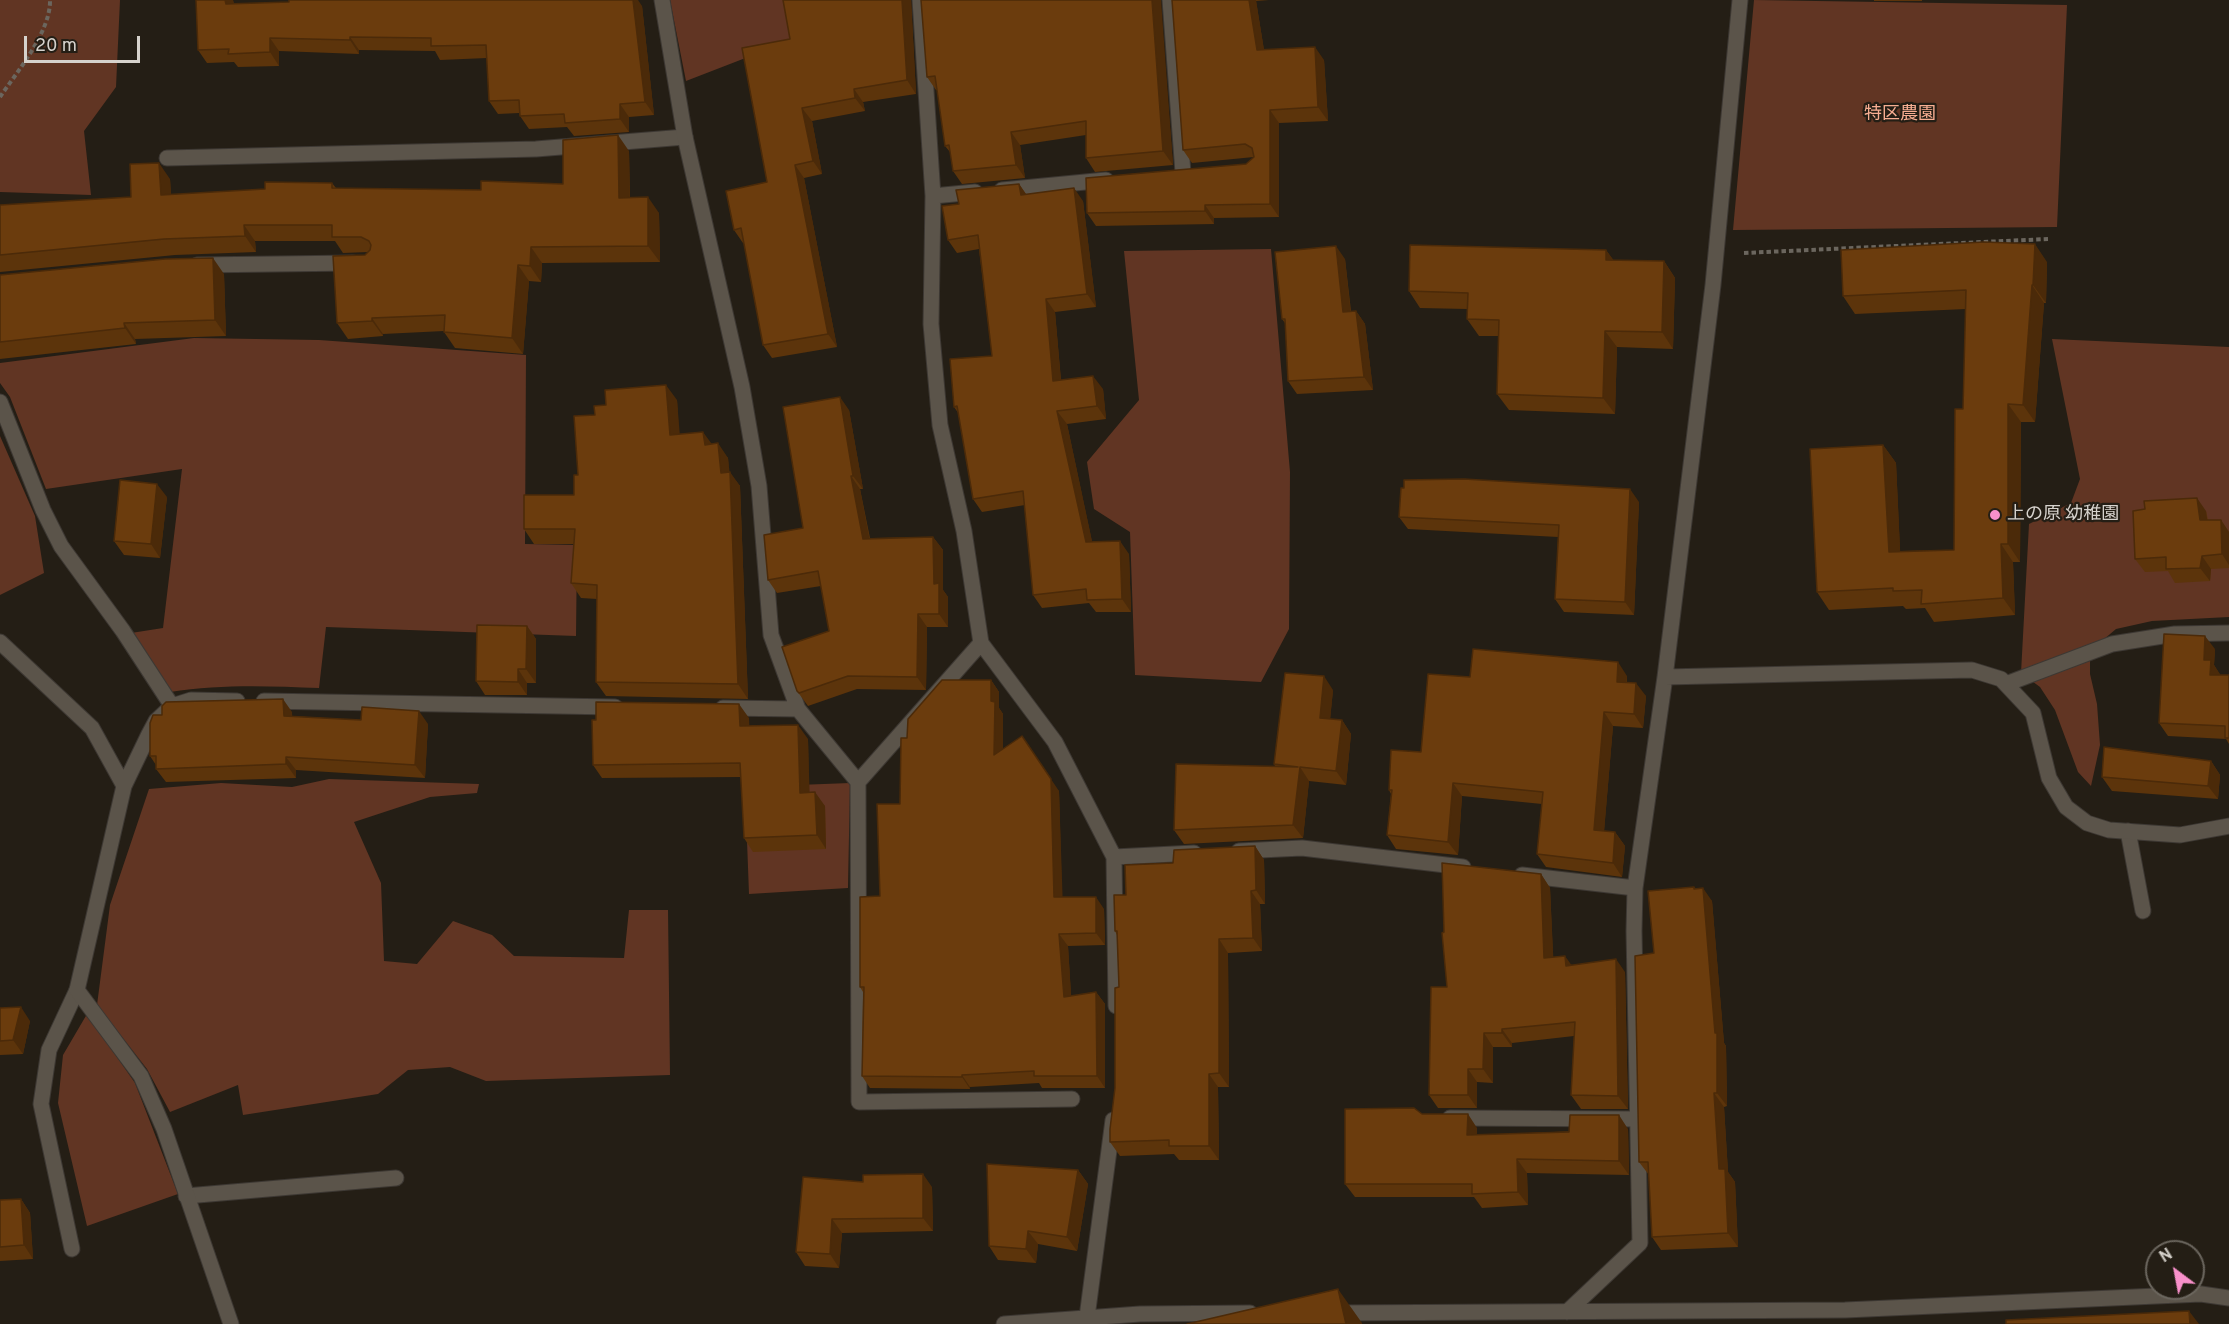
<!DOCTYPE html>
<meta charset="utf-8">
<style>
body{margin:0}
#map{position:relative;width:2229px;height:1324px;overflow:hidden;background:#241e15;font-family:Overpass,sans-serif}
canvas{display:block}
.north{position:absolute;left:2145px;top:1240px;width:60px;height:60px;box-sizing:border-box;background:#241e15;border:2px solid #6b665e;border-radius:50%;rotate:328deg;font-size:16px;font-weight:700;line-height:24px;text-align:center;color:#d6d2cc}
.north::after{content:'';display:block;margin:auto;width:21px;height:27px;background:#f890ca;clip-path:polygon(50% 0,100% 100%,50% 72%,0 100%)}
.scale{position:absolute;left:24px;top:36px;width:116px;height:27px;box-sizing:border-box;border:3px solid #d6d2cc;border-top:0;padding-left:8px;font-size:18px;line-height:21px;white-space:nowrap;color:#d6d2cc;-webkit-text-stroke:4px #241e15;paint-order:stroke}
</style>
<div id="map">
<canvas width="2229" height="1324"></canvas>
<div class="north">N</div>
<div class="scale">20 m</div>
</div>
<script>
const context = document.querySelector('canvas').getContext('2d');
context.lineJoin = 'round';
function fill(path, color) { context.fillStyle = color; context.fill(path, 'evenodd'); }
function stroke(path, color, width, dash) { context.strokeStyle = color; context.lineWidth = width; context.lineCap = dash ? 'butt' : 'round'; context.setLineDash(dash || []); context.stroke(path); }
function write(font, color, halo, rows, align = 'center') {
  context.font = font + ' Overpass,"Noto Sans JP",sans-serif'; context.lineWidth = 4.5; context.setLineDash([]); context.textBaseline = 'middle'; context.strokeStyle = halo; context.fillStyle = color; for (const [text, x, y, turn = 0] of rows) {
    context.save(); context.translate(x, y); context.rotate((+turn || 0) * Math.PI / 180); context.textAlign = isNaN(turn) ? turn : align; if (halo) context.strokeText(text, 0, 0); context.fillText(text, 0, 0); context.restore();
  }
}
fill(new Path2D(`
 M0,0H120L116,87L84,131L91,195L0,192Z
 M670,0H789L792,40L686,81Z
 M1754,0L2067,5L2057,227L1733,230Z
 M1271,249L1290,472L1289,629L1261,682L1135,675L1130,532L1094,509L1087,462L1139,400L1124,251Z
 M194,338L319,340L526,355L525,544L577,545L576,636L326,627L319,688C269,686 220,684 170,692L131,633L163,628L182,469L46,489L10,397L0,383V363Z
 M2052,339L2229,347V617L2152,621L2116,629L2090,651V674L2097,704L2100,745L2091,786L2078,772L2055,710L2040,687L2021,673L2029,524L2071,503L2080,479Z
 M0,436L35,516L44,573L0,595Z
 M329,779L479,784L477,793L430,797L354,822L381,883L384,961L417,964L453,921L492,935L514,956L624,958L629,910H668L670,1075L486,1081L450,1067L408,1070L378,1094L243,1115L238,1085L170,1112L147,1069L97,1005L110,905L149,789L221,783L292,787Z
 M850,783L848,888L749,894L745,787Z
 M87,1014L135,1083L178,1194L87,1226L58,1103L63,1055Z`), '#613523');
const service = new Path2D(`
 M167,158L536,149L685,137
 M197,265L353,263
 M2128,831L2143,911
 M186,1196L396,1178
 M72,1249L41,1104L49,1050L77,990`);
const minor = new Path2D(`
 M662,0L685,137L742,387L759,486L771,635L798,709L858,782
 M920,0L933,196L931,324L940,425L964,531L981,643L1055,742L1114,857L1116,1006
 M1170,0L1183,173
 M1002,190L1106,180
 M933,196L975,192
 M0,402L43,510L61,546L123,631L172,706
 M0,642L92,728L124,786
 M981,643L858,782L859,1102L1072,1099
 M1665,677L1972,670L2001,679L2033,713L2049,778L2066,807L2087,823L2109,830L2180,835L2229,826
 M2006,684L2112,644L2175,634L2229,633
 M264,701L615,707
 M723,708L798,709
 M1239,851L1302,848L1463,867
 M1114,857L1194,853
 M1522,875L1635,888
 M1450,1118L1638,1119
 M1567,1312L1640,1243L1634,931L1635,888L1665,677L1713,285L1740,0
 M1334,1313L1845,1310L2201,1294L2229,1298
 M1087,1317L1113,1120
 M231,1324L164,1129L141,1076L77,990L124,786L149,734L156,721L172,706L191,700L237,701
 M1004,1324L1140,1314L1250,1313`);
stroke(service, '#3d3833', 17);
stroke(minor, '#3d3833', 17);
stroke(new Path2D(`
 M0,97C17,72 51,31 50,0
 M1744,253L2048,239`), '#6b665e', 4, [4.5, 3]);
stroke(service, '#5b544a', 15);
stroke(minor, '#5b544a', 15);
fill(new Path2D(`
 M196,0H233L234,4L642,6L654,115L629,117V132L574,136L567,127L529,129L520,116L519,113L498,114L489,101L487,58L440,60L435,51L359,50V54L279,51V66L238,67L234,62L207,63L198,50Z
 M783,0H911L916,94L863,102L865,111L812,121L822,174L804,178L837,347L772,358L763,345L744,242L743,243L734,230L767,182L790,39Z
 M1172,0H1269L1256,1L1264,50L1324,60L1328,121L1279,123V217L1214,218V224L1096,226L1087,213L1246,164L1254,157L1192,163L1183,150Z
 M1874,0H1922V1H1874Z
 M1160,1L1173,165L1095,172L1086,158V135L1020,145L1025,178L962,184L953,171L950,152L945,146L937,90H936L927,77Z
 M629,151L630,197L659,213L660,262L542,263L541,282L529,281L523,354L455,348L444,332V331L383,334V336L348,339L337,323L365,255L368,252L343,253L335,241H255L256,252L175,255L0,272V205L131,197L170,179L171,195L265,189L332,183L336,188L481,190L563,184Z
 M1019,184L1026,194L1083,201L1096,307L1055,312L1061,380L1103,389L1106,419L1067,424L1092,542L1129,554L1131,612H1096L1089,603L1042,608L1033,595L1025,505L982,512L973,499L959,414L954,407L992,356L979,249L957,253L948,240L959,204Z
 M1606,250L1613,260L1664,261L1675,278L1673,349L1617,347L1615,414L1509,410L1497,394L1499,336H1479L1467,319V309L1420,308L1409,291Z
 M1345,259L1351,311H1356L1365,324L1373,390L1297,394L1288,381L1285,323L1282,319Z
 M2047,262L2046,303H2044L2035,422H2021L2020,562H2013L2015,615L1934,622L1925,608L1906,609L1903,606L1829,610L1817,592L1883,445L1896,463L1900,551L1954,550L1963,409L1966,309L1855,314L1843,296Z
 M224,274L226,336L135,339L136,344L0,359V275Z
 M677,400L679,434L712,444L728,458L729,472L740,486L748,699L606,696L596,682L597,599L581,598L571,583L574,544H534L524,529L574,495L578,475L595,415Z
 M849,410L863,489H860L870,538L933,537L943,550V590L948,597V627H927L926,690L857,689L808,706L797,691L829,631L821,586L777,593L768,580L803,528Z
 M167,497L160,558L124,555L114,541Z
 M1639,502L1634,615L1564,612L1555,599L1558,537L1408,529L1399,517Z
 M2206,511L2208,520H2221L2229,532V568L2211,569L2210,581L2175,583L2168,571L2145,572L2135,559Z
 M527,626L536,639V683H527V695H485L476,681Z
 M2215,649L2214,665L2220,675H2229V744L2226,739L2168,736L2159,723Z
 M1627,676V682L1646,696L1643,728L1613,726L1604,831L1615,832L1625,846L1622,877L1546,867L1537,854L1542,804L1462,796L1458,855L1396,849L1387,835L1391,794L1389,790L1421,752L1470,677Z
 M991,680L999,692V708L1003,714V749L1059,791L1062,897L1104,909L1105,945L1068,946L1071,996L1096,992L1105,1004V1088H1042L1039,1083L970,1087V1089L870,1088L862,1076L863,992L860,987L900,804L907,738Z
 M1333,690L1330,719L1342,720L1351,734L1346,785L1309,781L1303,838L1184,844L1174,830L1275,766L1274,764Z
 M292,712V716L428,724L425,778L296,770V778L166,782L156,769V765L150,756Z
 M749,718V726L808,739L809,792L825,806L826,849L753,852L744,838L741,777L602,778L593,765Z
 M2211,761L2220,775L2218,799L2112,791L2102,777Z
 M1255,846L1264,860L1265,904H1260L1262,951L1228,953L1229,1087H1218L1219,1160H1179L1174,1154L1120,1156L1110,1142L1115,1088L1119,987L1117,935L1115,931L1126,895L1173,863Z
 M1541,874L1550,888L1553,957L1572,965L1625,972L1628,1109H1581L1571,1095L1574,1036L1512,1043V1047H1493V1083L1477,1082V1108H1438L1429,1095L1447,987L1444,932Z
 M1694,887L1712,901L1724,1043L1726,1046L1727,1106L1724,1107L1728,1172L1735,1182L1738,1247L1661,1250L1652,1237L1649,1175L1639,1162L1654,953Z
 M0,1008L30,1021L23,1054L0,1055Z
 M1422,1114L1477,1128V1135L1628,1129L1629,1175L1527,1173L1528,1205L1482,1208L1474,1197H1355L1345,1184Z
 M1078,1170L1088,1184L1077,1251L1038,1244L1036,1263L998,1260L989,1246Z
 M803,1177L932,1187L933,1231L842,1233L839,1268L805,1266L796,1252Z
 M21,1199L30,1213L33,1259L0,1261V1200Z`), '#5c340b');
fill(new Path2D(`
 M225,0H233L235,17L226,4Z
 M633,0H638L642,6L654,115L645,102Z
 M902,0H911L916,94L907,80Z
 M1152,0H1161L1173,165L1163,151Z
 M1249,0H1256L1266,63L1257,50Z
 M350,37L359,50V54L350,40Z
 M270,38L279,51V66L270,52Z
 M1315,47L1324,60L1328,121L1318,107Z
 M854,89L863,102L865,111L855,98Z
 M620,104L629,117V132L620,119Z
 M802,108L812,121L822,174L813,161Z
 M1270,110L1279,123V217L1270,204Z
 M1011,132L1020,145L1025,178L1016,165Z
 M618,135L629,151L630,213L619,198Z
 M159,163L170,179L172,211L161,195Z
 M795,165L804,178L837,347L828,334Z
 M1019,184L1028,197L1021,195Z
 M1074,188L1083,201L1096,307L1087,294Z
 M648,197L659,213L660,262L648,246Z
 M1205,205L1214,218V224L1205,211Z
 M244,225L255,241L256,252L245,236Z
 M2035,244L2047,262L2046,303L2033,285Z
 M1336,246L1345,259L1352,325L1343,312Z
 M531,247L542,263L541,282L530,266Z
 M1606,250L1618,266L1606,260Z
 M213,258L224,274L226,336L215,320Z
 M1664,261L1675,278L1673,349L1662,332Z
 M518,265L529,281L523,354L512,338Z
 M2032,285L2044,303L2035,422L2023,405Z
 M1046,299L1055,312L1062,394L1053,381Z
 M1356,311L1365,324L1373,390L1364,377Z
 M372,318L383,334V336L372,321Z
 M124,323L135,339L136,344L125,328Z
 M1605,331L1617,347L1615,414L1603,398Z
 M1093,376L1103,389L1106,419L1097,406Z
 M666,385L677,400L681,449L670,435Z
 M840,397L849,410L863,489L853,476Z
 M2008,404L2021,422L2020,562L2008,544Z
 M1057,411L1067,424L1095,555L1086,542Z
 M703,432L714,447L705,445Z
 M718,443L728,458L730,476V472L740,486L748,699L738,684Z
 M1883,445L1896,463L1901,569L1889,552Z
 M851,476L860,489L872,552L863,539Z
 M157,484L167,497L160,558L151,544Z
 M1630,489L1639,502L1634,615L1625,602Z
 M2197,498L2206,511L2209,534L2200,520Z
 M2221,520L2229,532V565L2222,554Z
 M933,537L943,550V590L948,597V627L939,614L934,584Z
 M1120,541L1129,554L1131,612L1122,599Z
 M2001,544L2013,562L2015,615L2003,598Z
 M2202,556L2211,569L2210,581L2200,568Z
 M918,614L927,627L926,690L917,677Z
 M527,626L536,639V683L526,669Z
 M2205,636L2215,649L2214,665L2220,674L2219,689L2210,675L2204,660Z
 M1618,662L1627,676L1626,695L1617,682Z
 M518,669L527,683V695L518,682Z
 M1324,676L1333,690L1329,731L1320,718Z
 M991,680L999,692V708L1003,714V767L994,755L991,701Z
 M1636,683L1646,696L1643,728L1634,714Z
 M283,699L292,712L293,729L284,716Z
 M739,704L749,718L750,740L740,726Z
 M419,711L428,724L425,778L415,765Z
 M1604,712L1613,726L1603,844L1594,830Z
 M1342,720L1351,734L1346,785L1336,771Z
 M798,725L808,739L810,807L800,793Z
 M1022,736L1059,791L1063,909L1054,897Z
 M286,757L296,770V778L286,764Z
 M2211,761L2220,775L2218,799L2208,786Z
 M1300,767L1309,781L1303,838L1293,825Z
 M1453,783L1462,796L1458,855L1448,842Z
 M815,792L825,806L826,849L817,835Z
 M1615,832L1625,846L1622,877L1613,863Z
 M1255,846L1264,860L1265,904L1256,890Z
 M1541,874L1550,888L1554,972L1544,958Z
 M1703,888L1712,901L1724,1043L1726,1046L1727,1106L1717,1093L1715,1033Z
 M1251,891L1260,904L1262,951L1253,938Z
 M1096,897L1104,909L1105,945L1096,933Z
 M1059,934L1068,946L1072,1009L1064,997Z
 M1219,939L1228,953L1229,1087L1219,1073Z
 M1565,956L1575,970L1566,966Z
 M1616,959L1625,972L1628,1109L1618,1096Z
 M1096,992L1105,1004V1088L1097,1076Z
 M21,1007L30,1021L23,1054L13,1040Z
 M1502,1029L1512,1043V1047L1502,1033Z
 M1484,1033L1493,1047V1083L1483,1069Z
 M1468,1069L1477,1082V1108L1468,1095Z
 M1209,1074L1218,1087L1219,1160L1209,1146Z
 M962,1075L970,1087V1089L962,1077Z
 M1714,1093L1724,1107L1728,1172L1735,1182L1738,1247L1728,1233L1719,1169Z
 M1468,1114L1477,1128V1149L1467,1135Z
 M1619,1115L1628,1129L1629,1175L1619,1161Z
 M1517,1159L1527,1173L1528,1205L1518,1192Z
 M1078,1170L1088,1184L1077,1251L1067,1237Z
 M923,1174L932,1187L933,1231L923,1218Z
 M21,1199L30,1213L33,1259L24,1245Z
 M832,1219L842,1233L839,1268L830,1254Z
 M1028,1231L1038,1244L1036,1263L1026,1249Z
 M1338,1289L1362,1323V1324H1346Z
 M2189,1311L2199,1324H2190Z`), '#4b2a09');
const building = new Path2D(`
 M196,0H225L226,4L289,2V0H633L645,102L620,104V119L565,123L564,114L520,116L519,100L489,101L486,45L431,46V38L350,37V40L270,38V52L228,54L229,49L198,50Z
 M783,0H902L907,80L854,89L855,98L802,108L813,161L795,165L828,334L763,345L741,228L734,230L726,191L767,182L742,48L790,39Z
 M921,0H1152L1163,151L1086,158V121L1011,132L1016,165L953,171L949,145L945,146L935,76L927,77Z
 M1172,0H1249L1257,50L1315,47L1318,107L1270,110V204L1205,205V211L1087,213L1086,178L1246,164L1254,157L1252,148L1245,144L1183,150Z
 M618,135L619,198L648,197V246L531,247L530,266L518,265L512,338L444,332L445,315L372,318V321L337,323L333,256L365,255L370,250L371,245L369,241L361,237H332V225H244L245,236L164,239L0,255V205L131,197L130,164L159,163L161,195L265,189V182L332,183V188L481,190V181L563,184V140Z
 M1019,184L1021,195L1074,188L1087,294L1046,299L1053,381L1093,376L1097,406L1057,411L1086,542L1120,541L1122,599L1087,600L1086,589L1033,595L1023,491L973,499L957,406L954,407L950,359L992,356L978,235L948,240L942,206L959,204L956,190Z
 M1984,242L2035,244L2033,285H2032L2023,405L2008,404V544H2001L2003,598L1921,604L1922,590L1893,591V588L1817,592L1810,449L1883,445L1889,552L1954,550L1955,409H1963L1966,290L1843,296L1841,250Z
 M1410,245L1606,250V260L1664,261L1662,332L1605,331L1603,398L1497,394L1499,320L1467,319L1468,293L1409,291Z
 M1336,246L1343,312L1356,311L1364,377L1288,381L1285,319H1282L1275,252Z
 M213,258L215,320L124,323L125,328L0,342V275L165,259Z
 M666,385L670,435L703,432L705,445L718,443L721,473L730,472L738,684L596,682L597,585L571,583L575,529H524V495H574V475H578L574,416L595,415L594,406L606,405L605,390Z
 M840,397L853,476H851L863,539L933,537L934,584L939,583V614H918L917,677L848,676L799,693L797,691L782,647L829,631L818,571L768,580L764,535L803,528L783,407Z
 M1464,479L1630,489L1625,602L1555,599L1559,525L1399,517L1401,488H1404V480Z
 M120,480L157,484L151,544L114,541Z
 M2197,498L2200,520H2221L2222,554L2202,556L2200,568L2166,569V557L2135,559L2133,511L2145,509L2144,501Z
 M477,625L527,626L526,669H518V682L476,681Z
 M2164,634L2205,636L2204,660H2211L2210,675H2229V738H2225V726L2159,723Z
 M1473,649L1618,662L1617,682L1636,683L1634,714L1604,712L1594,830L1615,832L1613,863L1537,854L1543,792L1453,783L1448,842L1387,835L1392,790H1389L1391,750L1421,752L1428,674L1470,677Z
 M1285,673L1324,676L1320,718L1342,720L1336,771L1300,767L1293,825L1174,830L1176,764L1298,767L1274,764Z
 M942,680H991V701L995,702L994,755L1022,736L1051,779L1054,897H1096V933L1059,934L1064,997L1096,992L1097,1076H1034V1071L962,1075V1077L862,1076L864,987H860V897L880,896L877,804H900L901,738H907L908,719Z
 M283,699L284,716L361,720L362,707L419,711L415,765L286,757V764L156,769V756H150V723L153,715H162V706L166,702Z
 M596,702L739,704L740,726L798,725L800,793L815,792L817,835L744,838L740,763L593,765L592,720H596Z
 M2104,747L2211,761L2208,786L2102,777Z
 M1255,846L1256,890L1251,891L1253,938L1219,939V1073L1209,1074V1146H1169V1140L1110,1142V1129L1115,1088V988L1119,987L1117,931H1115L1114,895H1126L1125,865L1173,863L1174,850Z
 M1442,863L1541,874L1544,958L1565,956L1566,966L1616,959L1618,1096L1571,1095L1575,1022L1502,1029V1033H1484L1483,1069H1468V1095H1429L1431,987H1447L1442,933L1444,932Z
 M1694,887V889L1703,888L1715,1033H1717V1093H1714L1719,1169H1725L1728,1233L1652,1237L1648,1162H1639L1635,956L1654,953L1648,891Z
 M21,1007L13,1040L0,1041V1008Z
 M1414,1108L1422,1114H1468L1467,1135L1569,1132L1570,1115H1619V1161L1517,1159L1518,1192L1472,1194V1184H1345V1109Z
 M987,1164L1078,1170L1067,1237L1028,1231L1026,1249L989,1246Z
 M923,1174V1218L832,1219L830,1254L796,1252L803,1177L863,1182V1175Z
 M21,1199L24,1245L0,1247V1200Z
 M1338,1289L1346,1324H1187Z
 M2189,1311L2190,1324H2006V1320Z`);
fill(building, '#6b3c0d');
stroke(building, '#4b2a09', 1.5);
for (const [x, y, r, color] of [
 [1995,515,6,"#f890ca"]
]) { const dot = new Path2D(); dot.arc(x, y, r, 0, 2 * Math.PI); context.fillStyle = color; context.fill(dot); stroke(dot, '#241e15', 2); }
write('18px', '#f6ad91', '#241e15', [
 ["特区農園",1900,115]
]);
write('18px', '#d6d2cc', '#241e15', [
 ["上の原 幼稚園",2007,515]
], 'left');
</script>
